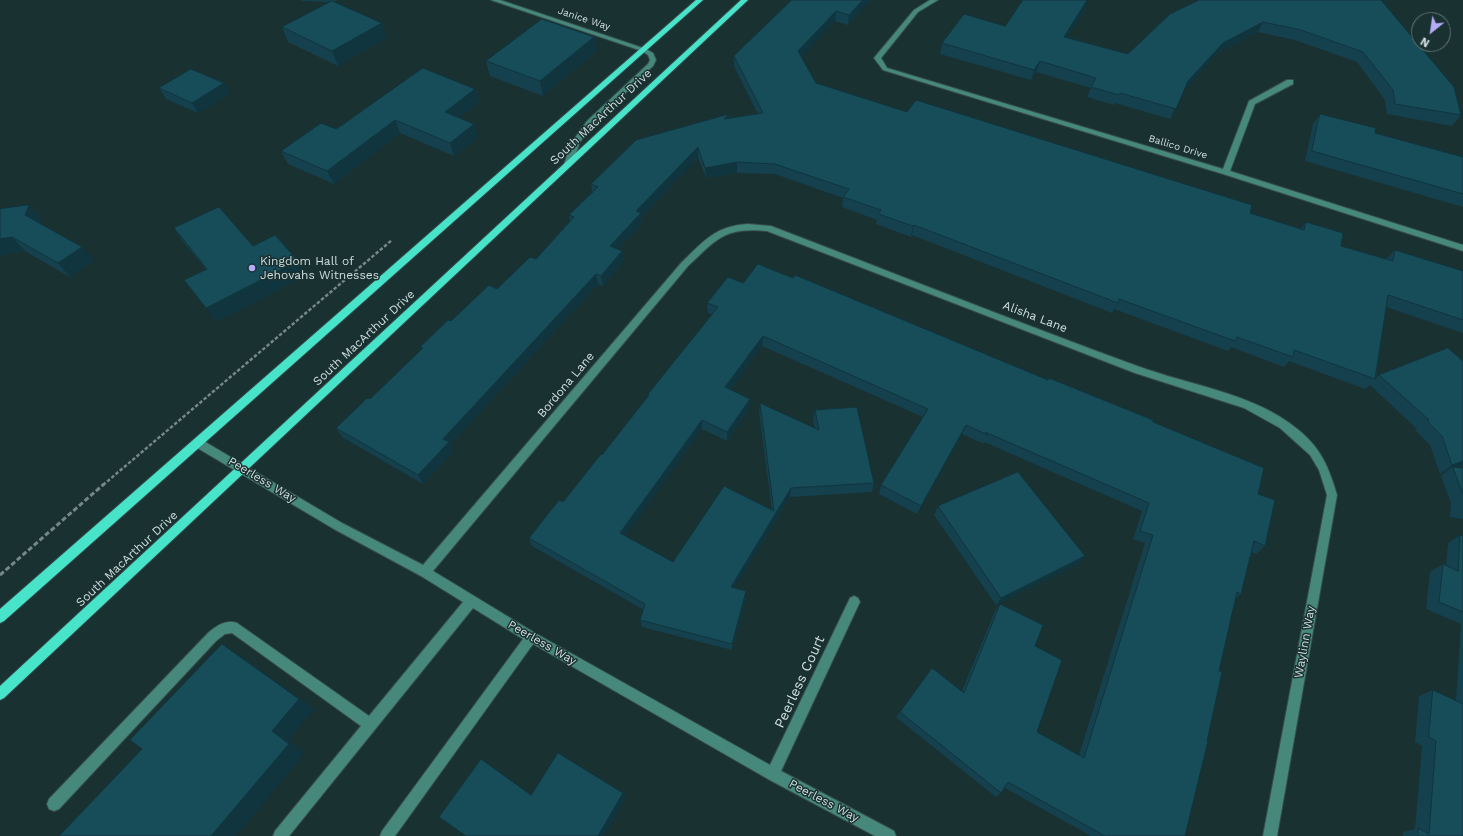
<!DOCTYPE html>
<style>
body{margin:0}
#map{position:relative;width:1463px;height:836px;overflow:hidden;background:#1a3131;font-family:"Work Sans",sans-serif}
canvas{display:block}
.north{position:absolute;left:1411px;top:12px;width:40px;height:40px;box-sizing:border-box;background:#1a3131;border:1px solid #637676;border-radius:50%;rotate:210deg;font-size:11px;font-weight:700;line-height:16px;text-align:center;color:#d0dede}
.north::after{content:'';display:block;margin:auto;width:14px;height:18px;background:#b5acf8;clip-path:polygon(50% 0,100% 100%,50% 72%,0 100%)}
</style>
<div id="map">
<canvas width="1463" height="836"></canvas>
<div class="north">N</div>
</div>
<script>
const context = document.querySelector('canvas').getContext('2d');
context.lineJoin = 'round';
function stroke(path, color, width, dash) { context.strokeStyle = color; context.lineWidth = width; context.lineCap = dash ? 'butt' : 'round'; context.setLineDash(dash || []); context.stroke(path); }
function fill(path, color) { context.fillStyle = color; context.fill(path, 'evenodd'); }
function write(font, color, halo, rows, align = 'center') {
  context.font = font + ' "Work Sans",sans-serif'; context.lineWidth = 3; context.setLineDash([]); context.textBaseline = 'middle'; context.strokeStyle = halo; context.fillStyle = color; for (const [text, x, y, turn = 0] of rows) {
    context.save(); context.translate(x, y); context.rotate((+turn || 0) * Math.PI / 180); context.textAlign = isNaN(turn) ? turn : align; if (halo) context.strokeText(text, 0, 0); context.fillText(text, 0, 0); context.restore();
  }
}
const minor = new Path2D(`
 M491,0H500L646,49L653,53L656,60L653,66L593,125L580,142L571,166H565L564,164L572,142L587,121L648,64L650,60L648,55L642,51Z
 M930,0H938L918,12L881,58L887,68L1223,169L1249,101L1287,80H1293V84L1255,104L1230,171L1463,245V251L1223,174L883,70L874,58L914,10Z
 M748,224L771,226C894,273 1016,322 1140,367C1187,384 1247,393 1288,422C1318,443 1327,461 1337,495L1277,836H1263L1327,495L1319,470L1310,455L1280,428L1244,408L1135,373L767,231C724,227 717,239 688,266L433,571L535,633L770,765L850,598L854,596L858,598L860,602L858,606L781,771L894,831L896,836H875L768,779L533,644L395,836H380L382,831L523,639L473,608L289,836H273L275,831L361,726L232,633L225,634L216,641L59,809L54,811L49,809L47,804L49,799L208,633C216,626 226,619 237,623L369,716L463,602L421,576L334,529L194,446L193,443L194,440L198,439L202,440L342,523L423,565L682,262C704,241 715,226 748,224Z`);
const major = new Path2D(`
 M696,0H703L4,621L0,623V609Z
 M741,0H748L4,698L0,700V686Z`);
stroke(minor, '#374d4d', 2);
stroke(major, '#374d4d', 2);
stroke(new Path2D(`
 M103,485L392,240`), '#758888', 2.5, [3.5, 2]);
stroke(new Path2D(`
 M0,575L104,484`), '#758888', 3, [5, 2.5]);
fill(minor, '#46887b');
fill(major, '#48e4ca');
fill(new Path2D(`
 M302,0H336L335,2L387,37L338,66L288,42L282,27L329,2L302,1Z
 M792,0H871L848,25L835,21L801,57L816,83L907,112L1250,213L1301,229L1306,222L1341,246L1386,259L1395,250L1463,271V333L1386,307L1376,378L1379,375L1463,361V466L1457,468H1463V519L1450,517L1451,503L1441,476L1447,471L1440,474L1430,445L1415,430L1417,429L1370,385L1365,389L1289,361L1284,367L1231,347L1228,351L1114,309L1112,313L912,235L911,237L876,224L877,220L842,207L843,198L775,174L737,173L706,178L698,157L642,217V224L618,249L622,251L624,261L603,286L598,284L450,445L453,451L423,484L342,437L336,428L370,399L421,350L420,347L451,321L497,289L536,259L570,221L569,215L592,192L591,184L729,119L758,114L734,66V56Z
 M1381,0L1461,115L1452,126L1387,114L1385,100L1357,62L1295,40L1258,32L1217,53L1184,90L1170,119L1115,103L1114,105L1087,97L1091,88L1036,72L1031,80L940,54L942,43L1005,26L1086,7L1067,37L1128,54L1170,14Z
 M594,37L596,51L543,96L490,76L486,61Z
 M159,88L230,93L198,113L166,99Z
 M475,89L479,102L459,117L474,124L478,137L454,156L400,133L334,184L288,164L281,151L336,129Z
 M1320,114L1375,133L1463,157V207L1305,161L1313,124Z
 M29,205L42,218L40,223L94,260L70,277L25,251L0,255V209Z
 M174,228L253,246L298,261L306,275L217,322L206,269L184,243Z
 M743,283L1048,380L1153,422L1258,494L1265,546L1256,554L1251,552L1241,594L1235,599L1219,671L1185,836H1091L1005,788L1001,793L996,797L896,717L900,712L962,691L995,611L1000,604L1035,646L1037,732L1079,755L1145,543L1133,539L1142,511L984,442V444L962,434L917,514L879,494L881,485L923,417L762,346L730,390L750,408L727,441L702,429L625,536L673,562L772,510L759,412L760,403L815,429L813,419L815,410L874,483L872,492L790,497L734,588L746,591V598L732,650L642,627L640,620L644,610L532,546L529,538L563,502L602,455L648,397V394L712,314L708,313L707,303Z
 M938,506L1079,564L996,605L934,515Z
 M1460,535L1463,536V836H1403V832L1415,829L1422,746L1415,742L1419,696L1433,690L1456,701L1461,624L1426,609L1430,572L1443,564L1446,565L1448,543Z`), '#14414d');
fill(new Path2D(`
 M863,0H871L848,25L849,15Z
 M1087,0H1088L1086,7L1061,47L1064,37Z
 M836,11L835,21L797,62L798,51Z
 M1263,22L1258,32L1217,53L1183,92L1188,81L1223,43Z
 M382,23L387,37L338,66L332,51Z
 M594,37L596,51L543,96L540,81Z
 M1040,61L1036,72L1031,80L1034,70Z
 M224,83L230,93L198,113L192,103Z
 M475,89L479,102L449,125L445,112Z
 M729,114V125L724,119Z
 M395,120L400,133L334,184L327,171Z
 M474,124L478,137L454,156L450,143Z
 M698,147V157L642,217V224L611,256L610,246L636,211Z
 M737,162V173L706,178L705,168Z
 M29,205L42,218L38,229L25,215Z
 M914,225L912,235L911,237L913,226Z
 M12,237L25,251L0,255V239Z
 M82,247L94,260L70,277L58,263Z
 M622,251L624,261L603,286L601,276Z
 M298,261L306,275L217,322L206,308Z
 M596,274L598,284L450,445L453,451L423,484L418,475L443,439Z
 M763,336L762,346L725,397V387Z
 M750,399V408L727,441V432Z
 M702,420V429L622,541L620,533Z
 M966,425L962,434L917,514L921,506Z
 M1463,461V466L1454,469L1453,467L1447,471L1440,474L1452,465Z
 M791,488L790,497L731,594V587Z
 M1085,556L1079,564L996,605L1001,598Z
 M746,591V598L732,650V644Z
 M222,644L240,656L315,709L288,740L305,753L236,836H211Z
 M623,793L626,798L604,836H598Z`), '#10353e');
const building = new Path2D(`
 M792,0H863L849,15L836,11L798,51L816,83L907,112L916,100L1252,205L1250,213L1304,230L1306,222L1343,233L1341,246L1393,261L1395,250L1463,271V320L1388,295L1375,379L1294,350L1293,357L1237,337L1235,341L1119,299L1118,303L914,225L913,226L878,214L881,210L843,197L849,189L775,164L737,162L705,168L698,147L636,211L641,213L610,246L622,251L601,276L596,274L443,439L449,442L418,475L336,428L367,398L370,399L423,348L420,347L448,320L451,321L489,285L497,289L530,257L536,259L574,217L569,215L598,187L591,184L636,140L729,114L724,119L763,113L734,56Z
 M1023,0H1087L1064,37L1128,54L1170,14L1199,0H1381L1454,87L1461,115L1395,104L1393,90L1363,52L1301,30L1263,22L1223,43L1188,81L1176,109L1120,93L1119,95L1091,87L1096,78L1040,61L1034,70L942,43L964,14L1005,26Z
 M332,1L382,23L332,51L282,27Z
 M542,19L594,37L540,81L486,61Z
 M423,68L475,89L445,112L474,124L450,143L395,120L327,171L281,151L321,123L336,129Z
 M191,69L224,83L192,103L159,88Z
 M1320,114L1376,128L1375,133L1463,157V194L1312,151Z
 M29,205L25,215L82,247L58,263L12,237L0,239V209Z
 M219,207L253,246L275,235L298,261L206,308L184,280L207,269L174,228Z
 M758,264L793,278L795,275L1048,380L1049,378L1153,420V422L1264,468L1258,494L1275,500L1265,546L1254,541L1241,594L1237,592L1219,671L1222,672L1207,741H1208L1185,836H1105L1008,782L1001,793L900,712L932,668L964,693L1000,604L1043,625L1035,646L1062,660L1037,732L1084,758L1153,535L1140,531L1149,503L985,432L988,435L966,425L921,506L881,485L928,409L763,336L725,387L750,399L727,432L702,420L620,533L673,562L724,486L774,511L760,403L819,430L815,410L857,407L874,483L791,488L731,587L746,591L732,644L640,620L645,604L529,538L559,500L563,502L601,454L602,455L649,395L648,394L718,307L707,303L728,277L743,283Z
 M1448,348L1463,361V461L1452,465L1442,436L1427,421L1429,420L1379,375Z
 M1453,467L1463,468V494Z
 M1018,472L1085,556L1001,598L938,506Z
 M1460,535L1463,536V612L1439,602L1443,564L1458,571Z
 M222,644L299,699L272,731L289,744L211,836H59L142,749L130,740Z
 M1433,690L1463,704V836H1418V828L1429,834L1436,741L1429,737Z
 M558,753L623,793L598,836H466L439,817L481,759L531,795Z`);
fill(building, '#174c59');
stroke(building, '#10353e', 1);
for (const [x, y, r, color] of [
 [252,268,4,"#b5acf8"]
]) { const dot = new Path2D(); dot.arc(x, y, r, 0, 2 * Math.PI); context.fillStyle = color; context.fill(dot); stroke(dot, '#1a3131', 1.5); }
write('10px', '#d0dede', '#1a3131', [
 ["Janice Way",584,19,18],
 ["Ballico Drive",1178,147,17]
]);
write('12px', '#d0dede', '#1a3131', [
 ["South MacArthur Drive",601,117,-43],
 ["Alisha Lane",1035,317,21],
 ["South MacArthur Drive",364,338,-43],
 ["Bordona Lane",566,385,-50],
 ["Peerless Way",262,480,31],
 ["South MacArthur Drive",127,559,-43],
 ["Waylinn Way",1305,642,-80],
 ["Peerless Way",542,643,30],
 ["Peerless Way",824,801,28]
]);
write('12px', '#d0dede', '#1a3131', [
 ["Kingdom Hall of",260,261],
 ["Jehovahs Witnesses",260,275]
], 'left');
write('14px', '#d0dede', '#1a3131', [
 ["Peerless Court",800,682,-65]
]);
</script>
